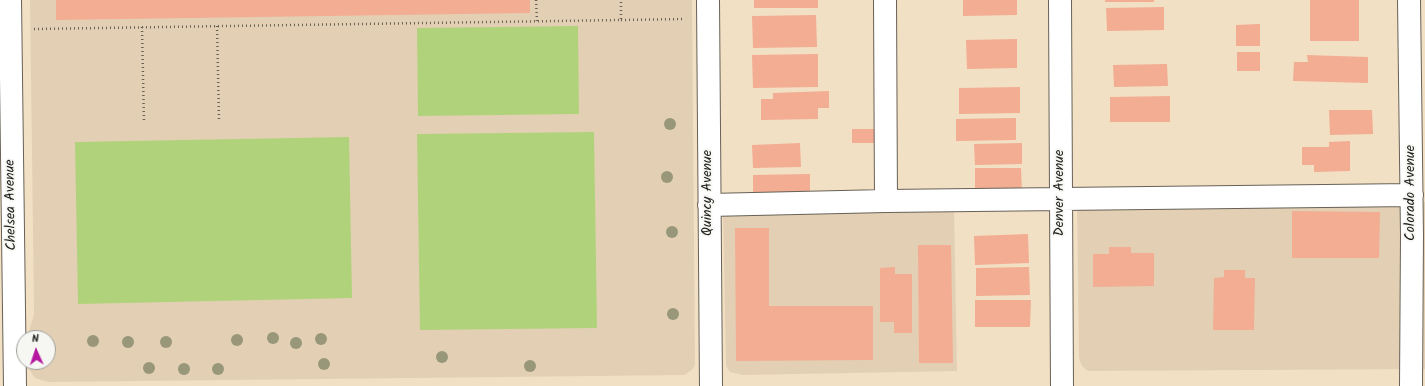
<!DOCTYPE html>
<style>
body{margin:0}
#map{position:relative;width:1425px;height:386px;overflow:hidden;background:#f2e0c4;font-family:Kalam,sans-serif}
canvas{display:block}
.north{position:absolute;left:16px;top:330px;width:40px;height:40px;box-sizing:border-box;background:#f6f6f2;border:1px solid #9f9f9c;border-radius:50%;rotate:357deg;font-size:11px;font-weight:700;line-height:16px;text-align:center;color:#1c1c1c}
.north::after{content:'';display:block;margin:auto;width:14px;height:18px;background:#b5179e;clip-path:polygon(50% 0,100% 100%,50% 72%,0 100%)}
</style>
<div id="map">
<canvas width="1425" height="386"></canvas>
<div class="north">N</div>
</div>
<script>
const context = document.querySelector('canvas').getContext('2d');
context.lineJoin = 'round';
function fill(path, color) { context.fillStyle = color; context.fill(path, 'evenodd'); }
function stroke(path, color, width, dash) { context.strokeStyle = color; context.lineWidth = width; context.lineCap = dash ? 'butt' : 'round'; context.setLineDash(dash || []); context.stroke(path); }
function write(font, color, halo, rows, align = 'center') {
  context.font = font + ' Kalam,sans-serif'; context.lineWidth = 3.5; context.setLineDash([]); context.textBaseline = 'middle'; context.strokeStyle = halo; context.fillStyle = color; for (const [text, x, y, turn = 0] of rows) {
    context.save(); context.translate(x, y); context.rotate((+turn || 0) * Math.PI / 180); context.textAlign = isNaN(turn) ? turn : align; if (halo) context.strokeText(text, 0, 0); context.fillText(text, 0, 0); context.restore();
  }
}
fill(new Path2D(`
 M30,0H692L695,365L692,370L684,375L48,382L35,378L24,362H48V338H27L34,314V307Z
 M1425,202V369L1088,371L1082,366L1079,358L1077,204Z
 M954,208L957,371L743,375L730,372L726,366L723,212Z`), '#e3d0b4');
fill(new Path2D(`
 M578,26L579,114L418,116L417,28Z
 M594,132L597,328L420,330L417,134Z
 M349,137L352,298L78,304L75,142Z`), '#b0d27b');
fill(new Path2D(`
 M56,0H530V13L56,20Z
 M754,0H818V8H754Z
 M963,0H1017V15L963,16Z
 M1105,0H1154V2H1105Z
 M1310,0H1359V41H1310Z
 M1164,7V30L1107,31L1106,8Z
 M816,15L817,47L753,48L752,16Z
 M1260,24V46H1236V25Z
 M1017,39V68L967,69L966,40Z
 M1237,52H1260V71H1237Z
 M818,54V87L753,88L752,55Z
 M1307,55L1368,57V83L1293,81L1294,62H1308Z
 M1167,64L1168,86L1114,87L1113,65Z
 M1020,87V113L959,114V88Z
 M829,91V108H818V119L761,120V99H773V93Z
 M1170,96V122H1110V97Z
 M1329,110H1372L1373,134L1330,135Z
 M1016,118V140L956,141V119Z
 M852,129H875V143H852Z
 M1350,141V171L1314,172V165H1302V147H1329V142Z
 M800,143L801,167L753,168L752,145Z
 M1022,143V164L975,165L974,144Z
 M975,168H1021L1022,191H975Z
 M810,174V197L753,198V175Z
 M1292,211L1380,212L1379,258H1292Z
 M735,228H769V306H873V360L736,361Z
 M1028,234L1029,263L975,265L974,236Z
 M918,245H951L953,363H919Z
 M1109,247H1131V253H1154V286L1093,287V254H1109Z
 M895,267V274H912V333H894V322H880V268Z
 M1029,267L1030,295L976,296V268Z
 M1224,270H1245V278H1255L1254,330H1213L1214,278L1224,277Z
 M975,300H1031L1030,327H975Z`), '#f2ad93');
const minor = new Path2D(`
 M10,0L15,386
 M708,0L711,386
 M885,0L886,201L1412,195
 M1060,0L1062,386
 M1409,0L1412,236L1411,386
 M709,205L886,201`);
stroke(minor, '#676157', 24);
stroke(new Path2D(`
 M536,0L537,21
 M621,20L685,19
 M217,26L219,121
 M142,27L144,123
 M34,29L621,20V0`), '#676157', 2.5, [1, 3]);
stroke(minor, '#fff', 22);
context.fillStyle = '#99977a';
for (const [x, y] of [
 [670,124],
 [667,177],
 [672,232],
 [673,314],
 [273,338],
 [321,339],
 [237,340],
 [93,341],
 [128,342],
 [166,342],
 [296,343],
 [442,357],
 [324,364],
 [530,366],
 [149,368],
 [184,369],
 [218,369]
]) { context.beginPath(); context.arc(x, y, 6, 0, 2 * Math.PI); context.fill(); }
write('14px', '#1c1c1c', '#f6f6f2', [
 ["Quincy Avenue",709,193,-90],
 ["Denver Avenue",1061,193,-90],
 ["Colorado Avenue",1412,193,-90],
 ["Chelsea Avenue",12,205,-91]
]);
</script>
